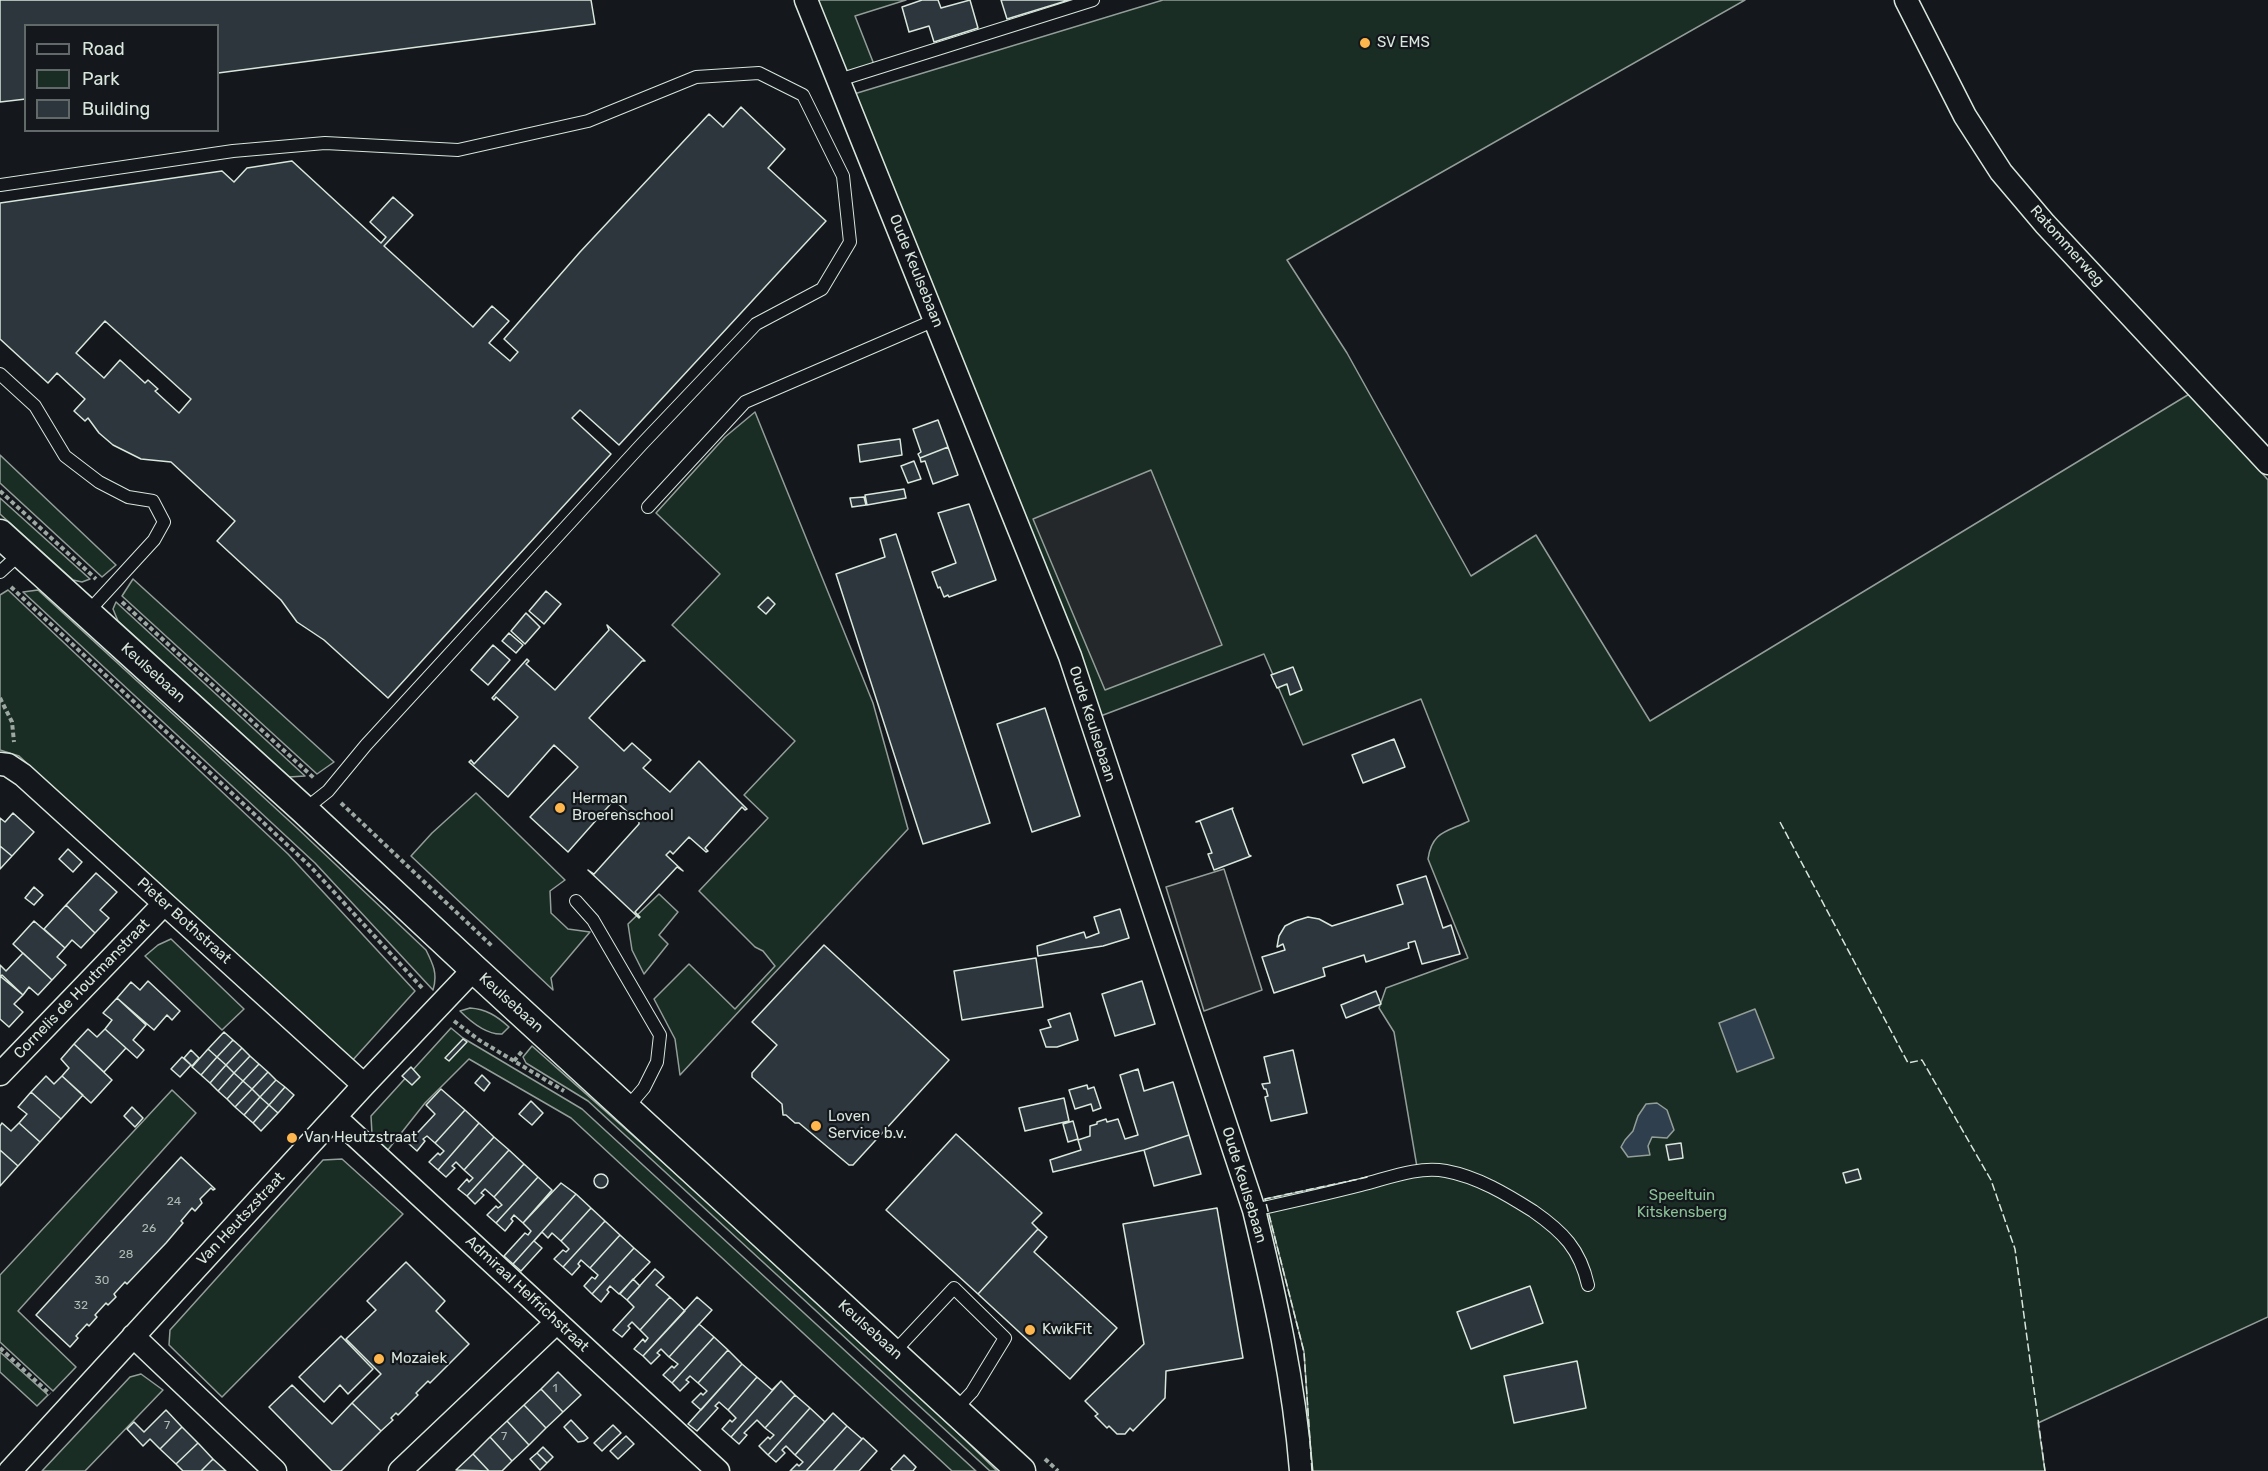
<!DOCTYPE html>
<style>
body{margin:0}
#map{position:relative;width:2268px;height:1471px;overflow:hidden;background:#14181c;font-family:Rubik,sans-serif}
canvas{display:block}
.legend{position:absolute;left:24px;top:24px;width:195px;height:108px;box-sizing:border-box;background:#14181c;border:2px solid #626a69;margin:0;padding:8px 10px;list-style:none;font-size:18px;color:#d8e6dc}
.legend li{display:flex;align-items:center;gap:12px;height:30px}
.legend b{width:30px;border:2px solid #626a69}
</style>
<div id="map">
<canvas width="2268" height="1471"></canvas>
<ul class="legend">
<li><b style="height:8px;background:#14181c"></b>Road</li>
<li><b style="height:16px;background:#1a2d24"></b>Park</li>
<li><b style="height:16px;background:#2c363c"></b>Building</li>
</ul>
</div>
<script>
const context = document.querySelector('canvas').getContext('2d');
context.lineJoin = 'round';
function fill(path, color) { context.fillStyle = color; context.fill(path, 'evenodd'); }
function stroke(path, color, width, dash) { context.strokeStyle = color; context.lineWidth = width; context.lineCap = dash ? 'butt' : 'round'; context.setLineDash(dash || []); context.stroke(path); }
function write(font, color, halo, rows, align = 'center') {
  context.font = font + ' Rubik,sans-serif'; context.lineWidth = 4.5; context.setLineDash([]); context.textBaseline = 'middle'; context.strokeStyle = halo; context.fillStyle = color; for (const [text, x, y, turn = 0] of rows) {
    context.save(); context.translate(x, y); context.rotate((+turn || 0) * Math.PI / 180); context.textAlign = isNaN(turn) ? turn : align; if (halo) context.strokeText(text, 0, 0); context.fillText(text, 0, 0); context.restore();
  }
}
const green = new Path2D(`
 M818,0H906L855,16L875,67L847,77Z
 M1163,0H1745L1287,260L1347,353L1471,576L1536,535L1650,721L2191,393L2268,480V1317L2038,1423L2045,1471H1312L1304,1352L1265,1199L1417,1167L1394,1032L1379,1008L1386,988L1468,958L1428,859C1432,831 1447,832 1469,821L1421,699L1303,745L1264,654L1098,717L854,94Z
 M755,412L873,703L908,829L680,1075L675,1039L654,999L689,964L735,1009L775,966L763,951L755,947L699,891L768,818L744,795L795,741L672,625L720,574L656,513L725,437Z
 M0,455L116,565L102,577L0,483Z
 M0,498L90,579L82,582L73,580L0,514Z
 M133,579L334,762L317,774L122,596Z
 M8,590L288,854L415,991L351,1062L19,756L0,750V595Z
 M38,590L297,828L426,950C433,964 438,974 433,990L315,863L23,592Z
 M116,602L305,776L289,777L118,621L113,609Z
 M476,793L565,880L550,891L551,913L568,929L590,932L551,978L553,990L411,856L432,833Z
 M659,894L678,912L659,935L668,944L644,974L632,950L628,924Z
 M171,939L244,1009L222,1030L145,956L158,945Z
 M470,1008C486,1009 497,1016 509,1027L502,1034C486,1035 471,1022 460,1011Z
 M451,1028L463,1038L582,1109L976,1471H952L571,1118L469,1059L425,1103L387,1151L372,1134L371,1116Z
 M532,1046C689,1185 847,1324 997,1471H990L588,1101L526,1063L523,1057Z
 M172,1090L196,1113L18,1311L76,1367L53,1391L0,1342V1275Z
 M342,1159L403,1214L222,1397L169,1345L170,1330L323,1160Z
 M0,1352L48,1395L37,1406L0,1372Z
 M141,1374L163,1390L85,1471H42L130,1377Z`);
fill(green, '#1a2d24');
stroke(green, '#939e99', 1.5);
const parking = new Path2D(`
 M1151,470L1222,645L1105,690L1033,519Z
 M1224,869L1262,990L1204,1011L1166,887Z`);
fill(parking, '#24282b');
stroke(parking, '#939e99', 1.5);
const water = new Path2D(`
 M1755,1009L1774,1058L1737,1072L1719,1023Z
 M1657,1103L1667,1110L1674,1130L1667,1138L1652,1137L1648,1146L1650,1155L1628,1157L1621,1147L1625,1140L1633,1131L1638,1116L1646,1104Z`);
fill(water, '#2f3f4d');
stroke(water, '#939e99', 1.5);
const building = new Path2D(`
 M0,0H591L595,24L218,73V26H26V99L0,102Z
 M922,0H938L941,8L970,0L978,28L934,42L929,26L909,32L902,7Z
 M1001,0H1069L1007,19Z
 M741,107L785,149L768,168L826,221L619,445L580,410L572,418L611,454L388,698L324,640L297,622L281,600L217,541L235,521L171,462L141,459L113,445L99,433L88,418L85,421L74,411L85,399L57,373L48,383L0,339V203L222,171L234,182L247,168L292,161L381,243L386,237L370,222L393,197L413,215L384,246L473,327L492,306L509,321L489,343L510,361L518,352L504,339L580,252L709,114L723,127ZM105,321L191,399L179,413L155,391L158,389L148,380L145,383L120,360L104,378L76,353Z
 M938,420L948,447L920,458L918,454L921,452L913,429Z
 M900,439L902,455L860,462L858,445Z
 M948,447L958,475L933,484L925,461L921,462L920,458Z
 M914,461L921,479L908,483L901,466Z
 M904,489L906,498L867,505L865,495Z
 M864,497L866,505L852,507L850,498Z
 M969,504L996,580L949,597L948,595L944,597L940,587L938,588L932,572L956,563L938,513Z
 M896,534L990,823L923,844L836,574L885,557L880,539Z
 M546,591L561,604L544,624L529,611Z
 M768,597L775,604L766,614L758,607Z
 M526,613L540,627L525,644L511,631Z
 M607,625L645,661H642L589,718L624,751L632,743L651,760L643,768L670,792L699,761L747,809L745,810L742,807L705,848L708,851L706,852L689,837L673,854L670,851L666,855L683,871L677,867L635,912L640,917L639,918L588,870L594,874L639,824V822L614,800L568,852L530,817L578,767L554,745L508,797L469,762L471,760L474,764L518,717L496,697L494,700L492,698L527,659L529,661L526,664L555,690L609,630Z
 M509,633L523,645L516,653L502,641Z
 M493,645L510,660L488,685L471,670Z
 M1293,667L1302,690L1290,695L1287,684L1277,688L1271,675Z
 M1045,708L1080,816L1032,832L997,724Z
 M1394,739L1405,767L1363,783L1352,755Z
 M1233,808L1232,809L1249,855L1251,856L1214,870L1208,854L1212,853L1200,821L1196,822Z
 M13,813L34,832L12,856L0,846V818L5,822Z
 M0,846L12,856L0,869Z
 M68,849L82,862L73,872L59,859Z
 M96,873L117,892L100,910L109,918L95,933L66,905Z
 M1426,876L1443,928L1451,925L1460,954L1422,964L1415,941L1408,943L1409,948L1366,962L1364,955L1323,968L1325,976L1274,993L1262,957L1285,950L1283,944L1277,947L1279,936L1285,926L1295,921L1308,917L1319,919L1332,926L1403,904L1397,885Z
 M34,887L43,895L34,905L25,898Z
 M66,905L95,933L81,948L72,940L65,948L44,929Z
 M1120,909L1129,938L1103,946L1038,956L1037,946L1084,932L1086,938L1099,933L1094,917Z
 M34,921L65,948L57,957L66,965L52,980L13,944Z
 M824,945L949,1060L853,1165H849L799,1123H795L786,1115H783L782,1104L752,1077V1073L777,1045L752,1022Z
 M23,953L52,980L38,995L29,987L23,995L0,976V965L6,971Z
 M1036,958L1043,1007L962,1020L954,971Z
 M2,975L23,995L14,1004L23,1012L9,1027L0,1019V977Z
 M148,981L180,1011L172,1020L167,1015L154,1030L117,998L131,982L140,990Z
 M1142,981L1155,1024L1115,1036L1102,994Z
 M1376,991L1381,1004L1346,1018L1341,1005Z
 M117,998L146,1025L133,1040L144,1050L137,1058L105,1029L112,1020L103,1013Z
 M1070,1013L1078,1040L1057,1047H1046L1040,1030L1051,1027L1048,1020Z
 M88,1029L97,1037L105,1029L126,1048L104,1072L74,1044Z
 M224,1032L233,1040L217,1057L208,1049Z
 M463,1039L467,1042L449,1061L445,1058Z
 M233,1040L242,1048L226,1065L217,1057Z
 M74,1044L112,1080L91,1103L62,1076L69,1068L61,1059Z
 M242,1048L250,1056L234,1073L226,1065Z
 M208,1049L217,1057L201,1075L192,1067Z
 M191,1050L199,1058L192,1066L184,1058Z
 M1293,1050L1307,1113L1271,1121L1265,1097L1268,1096L1266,1089H1264L1262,1084L1270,1083L1264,1057Z
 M250,1056L259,1064L243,1081L234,1073Z
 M182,1057L191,1065L180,1077L171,1069Z
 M217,1057L226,1065L210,1083L201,1075Z
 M259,1064L268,1072L252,1089L243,1081Z
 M226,1065L234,1073L218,1091L210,1083Z
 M411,1067L420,1077L412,1085L402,1076Z
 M1138,1069L1144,1091L1173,1082L1189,1135L1144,1150L1053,1172L1050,1160L1081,1150L1078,1140L1090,1136V1126L1097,1124V1122L1106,1119L1107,1122L1118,1119L1125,1139L1138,1135L1120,1075Z
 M268,1072L276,1080L260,1097L252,1089Z
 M234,1073L243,1081L227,1099L218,1091Z
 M482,1075L490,1083L484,1091L475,1083Z
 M46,1076L54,1084L62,1076L83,1095L61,1119L31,1092Z
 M276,1080L285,1087L269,1105L260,1097Z
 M243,1081L252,1089L235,1107L227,1099Z
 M1087,1085L1088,1089L1094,1087L1101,1108L1093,1111L1091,1104L1075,1109L1069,1090Z
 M285,1087L294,1095L278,1113L269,1105Z
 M252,1089L260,1097L244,1115L235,1107Z
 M441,1089L465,1110L435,1143L427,1136L423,1139L425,1141L417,1151L408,1143L435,1114L426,1105Z
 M31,1092L61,1119L40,1142L19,1123L27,1114L18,1107Z
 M260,1097L269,1105L253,1123L244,1115Z
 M1064,1098L1069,1121L1025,1131L1019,1108Z
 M531,1101L543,1113L532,1125L519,1114Z
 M269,1105L278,1113L261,1131L253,1123Z
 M132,1107L143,1118L135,1127L124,1116Z
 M465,1110L479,1123L438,1170L429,1162L438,1153L440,1155L444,1151L435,1143Z
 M1073,1121L1078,1139L1068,1142L1063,1124Z
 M2,1123L11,1131L19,1123L40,1142L18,1166L0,1150V1126Z
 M479,1123L494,1137L464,1170L456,1162L452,1166L455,1168L446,1177L438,1170Z
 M956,1134L1042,1213L1032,1223L1038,1229L978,1294L886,1210Z
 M1189,1135L1201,1174L1154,1186L1144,1150Z
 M494,1137L509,1150L467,1196L458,1189L467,1179L469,1182L473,1178L464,1170Z
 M1681,1143L1683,1158L1669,1160L1666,1145Z
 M0,1150L18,1166L0,1186Z
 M509,1150L524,1164L494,1197L485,1189L481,1193L484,1195L475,1204L467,1196Z
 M181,1157L215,1189L213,1190L211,1188L200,1199L202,1203L195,1211L192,1208L181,1221L183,1223L166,1243L127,1284L125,1282L114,1294L116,1297L108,1305L106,1303L95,1315L97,1317L89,1326L87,1324L76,1336L78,1338L70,1347L36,1315Z
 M524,1164L538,1177L496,1223L487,1215L496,1206L498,1208L502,1205L494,1197Z
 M1858,1169L1861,1179L1846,1183L1843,1173Z
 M594 1181a7 7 0 1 1 14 0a7 7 0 1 1-14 0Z
 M538,1177L552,1190L523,1223L514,1215L511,1219L513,1221L505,1231L496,1223Z
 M561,1183L576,1194L513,1264L504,1256L525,1233L528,1235L531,1231L523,1223Z
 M576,1194L591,1208L561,1241L552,1233L548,1238L542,1232L534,1241L542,1248L521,1271L513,1264Z
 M591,1208L605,1221L563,1267L554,1259L563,1250L566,1252L569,1249L561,1241Z
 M1217,1208L1243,1358L1166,1371L1165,1398L1133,1431L1130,1428L1125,1434H1117L1109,1426L1107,1428L1095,1416L1098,1414L1085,1401L1144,1344L1123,1224Z
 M605,1221L620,1235L590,1268L581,1260L578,1264L580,1266L572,1275L563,1267Z
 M1038,1229L1047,1237L1034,1252L1117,1328L1070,1379L978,1294Z
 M620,1235L634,1248L592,1294L584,1286L592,1277L595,1279L598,1275L590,1268Z
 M634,1248L650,1262L619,1294L610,1286L607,1290L609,1292L601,1302L592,1294Z
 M406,1262L445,1301L436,1311L469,1344L430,1383L428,1381L416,1393L418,1395L398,1415L396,1413L391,1418L393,1420L381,1431L352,1403L381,1374L346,1339L376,1310L367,1301Z
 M655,1269L664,1277L656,1285L670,1297L640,1330L632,1322L628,1326L630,1328L622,1337L613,1330L634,1307L627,1300Z
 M633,1279L640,1286L627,1300L620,1294Z
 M1530,1286L1543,1323L1471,1349L1457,1312Z
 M670,1297L685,1311L643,1356L634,1349L643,1339L645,1342L648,1338L640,1330Z
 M697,1297L712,1310L669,1357L661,1349L657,1353L660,1355L651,1364L643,1356Z
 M699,1324L714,1337L672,1383L663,1375L672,1366L674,1368L678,1364L669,1357Z
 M341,1336L373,1369L348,1394L340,1385L324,1402L299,1377Z
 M714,1337L728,1350L698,1383L690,1376L686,1380L689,1382L680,1391L672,1383Z
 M728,1350L742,1364L701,1410L692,1402L701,1393L703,1395L707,1391L698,1383Z
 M1577,1361L1586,1408L1514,1423L1504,1376Z
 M742,1364L757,1377L728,1410L719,1402L715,1406L718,1408L697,1431L688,1424Z
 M558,1372L581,1395L563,1412L541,1389Z
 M757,1377L772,1390L781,1381L731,1437L722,1429L730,1420L732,1422L736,1418L728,1410Z
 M781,1381L795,1395L765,1428L757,1420L744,1433L747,1435L739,1444L731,1437Z
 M292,1385L332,1424L352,1403L381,1431L341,1471H332L269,1407Z
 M541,1389L563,1412L546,1428L524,1405Z
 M795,1395L810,1408L768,1455L759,1446L768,1437L770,1439L774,1435L765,1428Z
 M524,1405L546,1428L529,1445L507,1421Z
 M810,1408L825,1422L795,1455L786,1446L782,1450L785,1453L776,1462L768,1455Z
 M166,1410L182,1427L160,1449L150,1439L143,1446L127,1429L134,1422L144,1432Z
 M833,1413L847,1426L806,1471H790L797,1464L799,1466L803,1462L795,1455Z
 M571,1420L588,1438L584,1441L578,1442L564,1427Z
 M507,1421L529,1445L512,1461L490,1437Z
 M613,1425L621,1433L602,1451L594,1443Z
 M847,1426L862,1439L833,1471H806Z
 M182,1427L198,1443L176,1464L160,1449Z
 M626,1436L634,1444L618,1459L610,1451Z
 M490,1437L512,1461L502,1471H489L473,1454Z
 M863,1438L877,1451L859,1471H833Z
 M198,1443L213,1459L201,1471H183L176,1464Z
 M543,1447L553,1457L547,1463L537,1453Z
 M537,1453L547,1463L540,1470L530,1459Z
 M473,1454L489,1471L456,1470Z
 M904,1455L916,1467L913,1471H893L891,1469Z
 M213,1459L226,1471H201Z`);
fill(building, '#2c363c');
stroke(building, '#d8e6dc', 1.5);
const service = new Path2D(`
 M839,80L1093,0
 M0,185L233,151L325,143L458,150L588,121L696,77L759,73L803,95L843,176L850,242L822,289L756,324L642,444L366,745L328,791L304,810
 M0,374L35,406L65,456L99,482L128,497L153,501L164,522L154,540L87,613
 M648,507L745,402L935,320
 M0,572L21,553
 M576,901L593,920L660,1035L657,1062L644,1088L627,1108
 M1254,1210C1290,1202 1326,1194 1361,1185C1389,1178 1417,1166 1446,1171C1478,1177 1506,1194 1533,1211C1563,1232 1580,1249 1588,1285
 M894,1352L954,1288L1005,1338L972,1392L956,1409`);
const minor = new Path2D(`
 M806,0L1070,656L1254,1210C1275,1296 1294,1382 1301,1471
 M1906,0L1965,116L2001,172L2045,224L2268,463
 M0,764L8,765L23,775L364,1085
 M0,1074L164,904
 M335,1117L718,1471
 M133,1336L275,1471
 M10,1471L364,1085L474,969
 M400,1471L557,1322`);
const tertiary = new Path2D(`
 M0,534L304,810L474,969L1021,1471`);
stroke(service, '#d8e6dc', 14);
stroke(minor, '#d8e6dc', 25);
stroke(tertiary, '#d8e6dc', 31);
stroke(new Path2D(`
 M0,491L96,579
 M11,587L311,867L424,990
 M122,602L315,779
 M0,698L12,722L14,742
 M341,803L492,946
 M454,1021L479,1040L564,1091
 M514,1061L523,1050
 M0,1348L50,1394
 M1045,1459L1058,1471`), '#9da8a2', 4, [4.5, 3]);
stroke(service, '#14181c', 12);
stroke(minor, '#14181c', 22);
stroke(tertiary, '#14181c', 28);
stroke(new Path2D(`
 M1780,822L1908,1063L1922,1060L1991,1180L2015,1249L2045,1471
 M1312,1471L1304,1352L1265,1199L1368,1177`), '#d8e6dc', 1.5, [8, 3]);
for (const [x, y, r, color] of [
 [1365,43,6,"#ffb74d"],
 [560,808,6,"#ffb74d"],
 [816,1126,6,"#ffb74d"],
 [292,1138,6,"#ffb74d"],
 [1030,1330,6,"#ffb74d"],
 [379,1359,6,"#ffb74d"]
]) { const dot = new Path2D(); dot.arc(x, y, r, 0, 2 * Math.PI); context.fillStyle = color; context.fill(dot); stroke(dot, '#14181c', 2); }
write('12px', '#adbab4', null, [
 ["24",174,1202],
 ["26",149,1229],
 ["28",126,1255],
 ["30",102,1281],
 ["32",81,1306],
 ["1",555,1389],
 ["7",167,1426],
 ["7",504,1437]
]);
write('15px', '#d8e6dc', '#14181c', [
 ["SV EMS",1377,43],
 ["Herman",572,799],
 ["Broerenschool",572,816],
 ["Loven",828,1117],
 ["Service b.v.",828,1134],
 ["Van Heutzstraat",304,1138],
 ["KwikFit",1042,1330],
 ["Mozaiek",391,1359]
], 'left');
write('15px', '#d8e6dc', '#14181c', [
 ["Ratommerweg",2067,246,48],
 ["Oude Keulsebaan",916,271,68],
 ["Keulsebaan",153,673,42],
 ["Oude Keulsebaan",1092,724,72],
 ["Pieter Bothstraat",184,921,42],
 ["Cornelis de Houtmanstraat",82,989,-46],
 ["Keulsebaan",511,1003,42],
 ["Oude Keulsebaan",1244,1185,73],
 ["Van Heutszstraat",241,1219,-47],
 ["Admiraal Helfrichstraat",527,1294,43],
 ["Keulsebaan",870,1330,42]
]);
write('15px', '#8ac095', '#14181c', [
 ["Speeltuin",1682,1196],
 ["Kitskensberg",1682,1213]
]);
</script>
